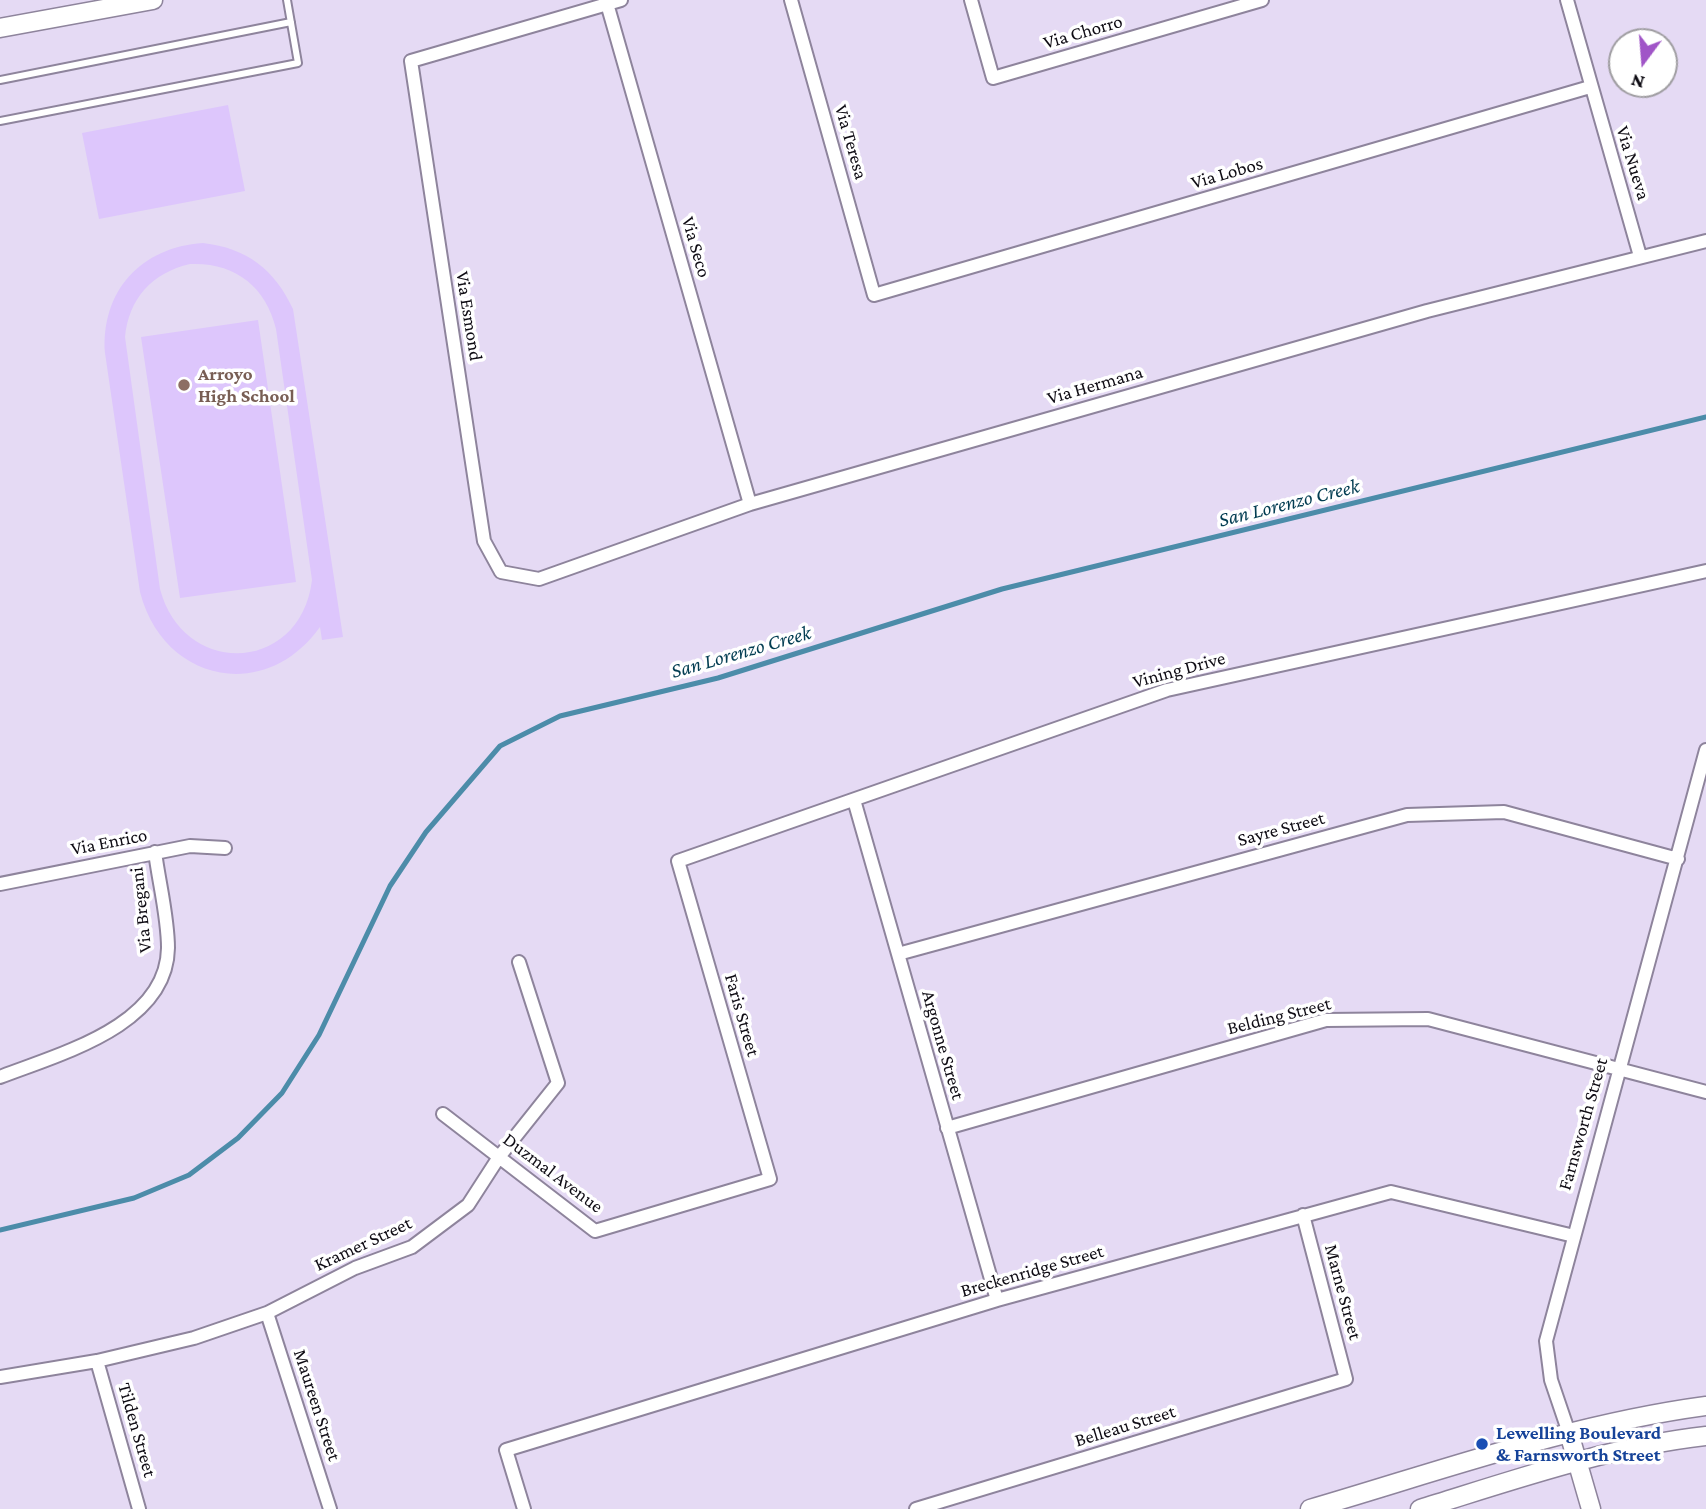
<!DOCTYPE html>
<style>
body{margin:0}
#map{position:relative;width:1706px;height:1509px;overflow:hidden;background:#e5daf4;font-family:"Crimson Pro",serif}
canvas{display:block}
.north{position:absolute;left:1608px;top:28px;width:70px;height:70px;box-sizing:border-box;background:#fff;border:2px solid #9f9da1;border-radius:50%;rotate:196deg;font-size:19px;font-weight:700;line-height:28px;text-align:center;color:#0e0b13}
.north::after{content:'';display:block;margin:auto;width:24px;height:32px;background:#a055c7;clip-path:polygon(50% 0,100% 100%,50% 72%,0 100%)}
</style>
<div id="map">
<canvas width="1706" height="1509"></canvas>
<div class="north">N</div>
</div>
<script>
const context = document.querySelector('canvas').getContext('2d');
context.lineJoin = 'round';
function fill(path, color) { context.fillStyle = color; context.fill(path, 'evenodd'); }
function stroke(path, color, width, dash) { context.strokeStyle = color; context.lineWidth = width; context.lineCap = dash ? 'butt' : 'round'; context.setLineDash(dash || []); context.stroke(path); }
function write(font, color, halo, rows, align = 'center') {
  context.font = font + ' "Crimson Pro",serif'; context.lineWidth = 7; context.setLineDash([]); context.textBaseline = 'middle'; context.strokeStyle = halo; context.fillStyle = color; for (const [text, x, y, turn = 0] of rows) {
    context.save(); context.translate(x, y); context.rotate((+turn || 0) * Math.PI / 180); context.textAlign = isNaN(turn) ? turn : align; if (halo) context.strokeText(text, 0, 0); context.fillText(text, 0, 0); context.restore();
  }
}
fill(new Path2D(`
 M228,105L245,191L99,219L82,133Z
 M203,243C247,248 275,270 293,309L343,637L322,640L320,627C265,704 163,682 140,592L105,353C101,291 141,247 203,243ZM190,264C234,262 266,286 276,329L312,580C301,673 184,679 160,589L125,337C129,298 152,273 190,264Z
 M258,320L296,582L180,598L141,337Z`), '#ddc6fc');
stroke(new Path2D(`
 M0,1230L134,1198L189,1175L238,1138L282,1093L319,1035L390,886L426,832L500,746L560,716L718,678L1002,589L1706,417`), '#4c8ca9', 5);
const lane = new Path2D(`
 M0,80L291,22
 M0,121L298,63L287,0`);
const street = new Path2D(`
 M606,0L750,504
 M621,0L411,61L484,541L501,572L539,579L750,504L1427,311L1706,241
 M791,0L874,295L1590,87
 M971,0L993,78L1262,0
 M1567,0L1640,256
 M854,800L997,1300
 M0,884L190,846L225,848
 M898,954L1407,815L1504,812L1678,859
 M0,1077C59,1054 167,1026 168,948C168,917 159,883 155,852
 M443,1114L595,1231L770,1179L678,861L1167,690L1706,571
 M947,1128L1326,1020L1428,1019L1706,1092
 M267,1313L330,1509
 M97,1361L139,1509
 M0,1377L97,1361L194,1338L267,1313L355,1268L412,1247L468,1205L499,1157L558,1083L519,962
 M1569,1433L1551,1380L1546,1341L1706,750
 M524,1509L506,1450L997,1300L1391,1192L1574,1236
 M916,1509L1346,1379L1303,1215`);
const secondary = new Path2D(`
 M0,28L153,0
 M1569,1433L1591,1509
 M1310,1509C1440,1471 1571,1424 1706,1406
 M1420,1509C1514,1480 1608,1447 1706,1436`);
stroke(lane, '#8e849c', 10);
stroke(street, '#8e849c', 16);
stroke(secondary, '#8e849c', 21);
stroke(lane, '#fff', 6);
stroke(street, '#fff', 12);
stroke(secondary, '#fff', 18);
for (const [x, y, r, color] of [
 [184,385,7,"#8d6e63"],
 [1482,1444,7,"#1a4fb4"]
]) { const dot = new Path2D(); dot.arc(x, y, r, 0, 2 * Math.PI); context.fillStyle = color; context.fill(dot); stroke(dot, '#fff', 2.5); }
write('19px', '#0e0b13', '#fff', [
 ["Via Chorro",1083,32,-16],
 ["Via Teresa",851,142,74],
 ["Via Nueva",1633,163,73],
 ["Via Lobos",1227,173,-16],
 ["Via Seco",696,247,74],
 ["Via Esmond",469,316,81],
 ["Via Hermana",1095,385,-16],
 ["Vining Drive",1179,670,-15],
 ["Sayre Street",1281,829,-15],
 ["Via Enrico",109,842,-11],
 ["Via Bregani",141,910,-96],
 ["Faris Street",742,1015,74],
 ["Belding Street",1279,1016,-14],
 ["Argonne Street",943,1045,74],
 ["Farnsworth Street",1583,1124,-74],
 ["Duzmal Avenue",553,1173,37],
 ["Kramer Street",363,1244,-25],
 ["Breckenridge Street",1032,1271,-16],
 ["Marne Street",1343,1292,75],
 ["Maureen Street",317,1405,72],
 ["Belleau Street",1125,1426,-17],
 ["Tilden Street",137,1430,74]
]);
write('bold 19px', '#785e54', '#fff', [
 ["Arroyo",198,374],
 ["High School",198,396]
], 'left');
write('bold 19px', '#164399', '#fff', [
 ["Lewelling Boulevard",1496,1433],
 ["& Farnsworth Street",1496,1455]
], 'left');
write('italic 21px', '#033d52', '#fff', [
 ["San Lorenzo Creek",1289,503,-14],
 ["San Lorenzo Creek",741,652,-16]
]);
</script>
